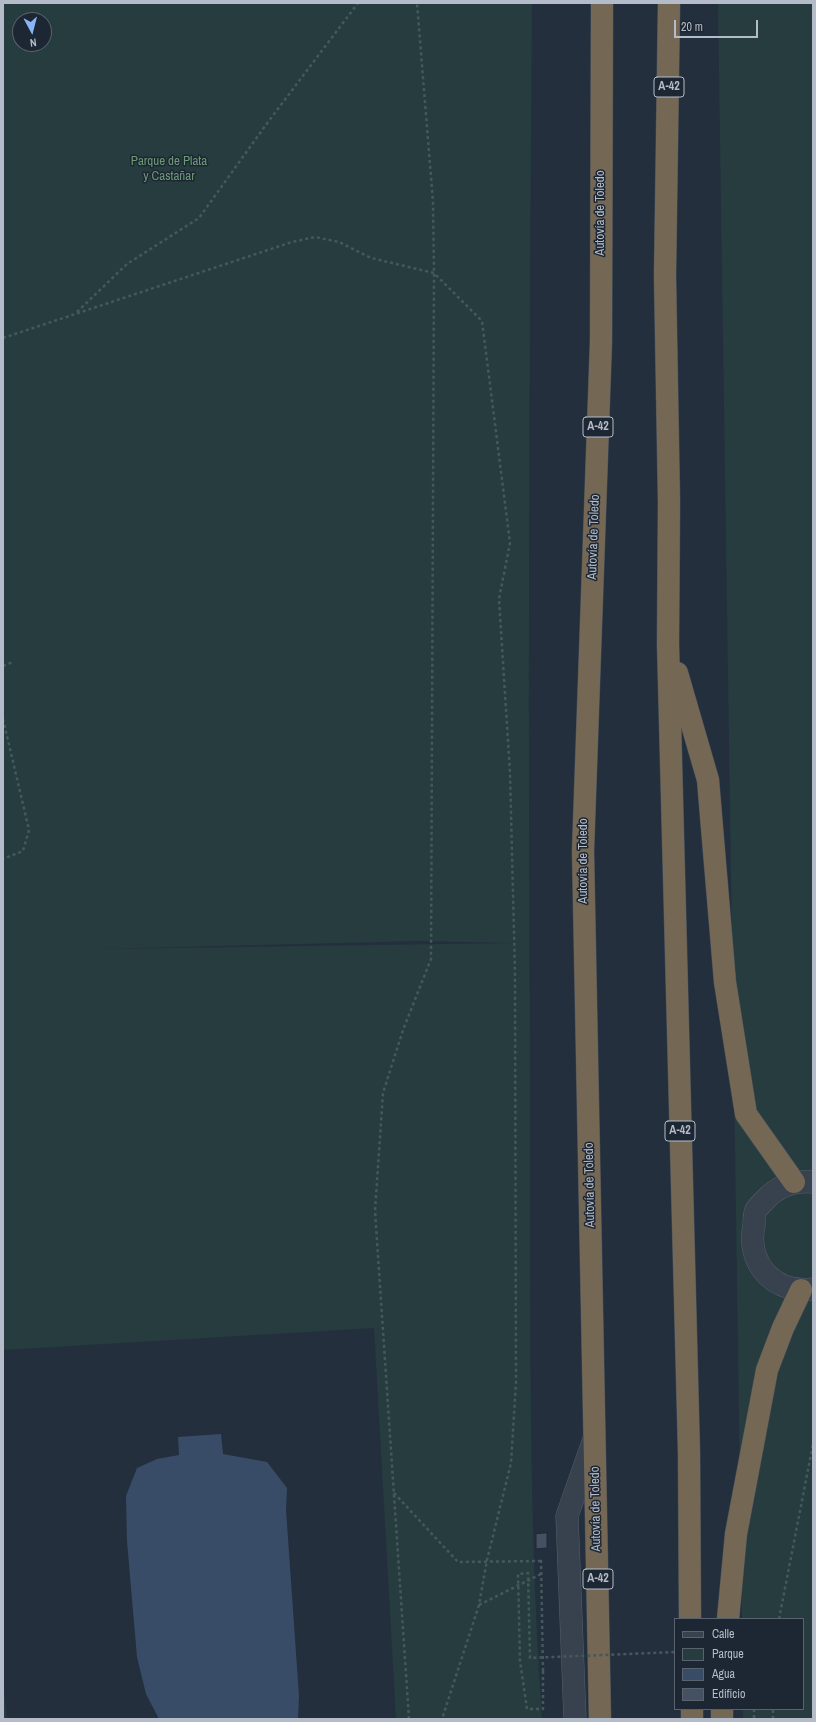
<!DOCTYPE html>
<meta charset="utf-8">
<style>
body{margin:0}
#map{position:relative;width:816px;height:1722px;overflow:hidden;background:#242f3e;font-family:"Archivo Narrow",sans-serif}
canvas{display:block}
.frame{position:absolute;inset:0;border:4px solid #b4bcc9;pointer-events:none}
.legend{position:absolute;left:674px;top:1618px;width:130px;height:92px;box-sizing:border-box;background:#1d2633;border:1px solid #59626f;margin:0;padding:5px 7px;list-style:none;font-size:12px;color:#b4bcc9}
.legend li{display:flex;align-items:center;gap:8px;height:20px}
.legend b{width:20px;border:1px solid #59626f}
.north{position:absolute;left:12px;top:12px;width:40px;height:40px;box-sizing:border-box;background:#1d2633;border:1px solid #59626f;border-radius:50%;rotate:173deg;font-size:11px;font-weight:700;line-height:16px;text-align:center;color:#b4bcc9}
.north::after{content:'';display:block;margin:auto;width:14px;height:18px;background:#8ab4f8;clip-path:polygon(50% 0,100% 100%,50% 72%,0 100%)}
.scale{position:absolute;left:674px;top:20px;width:84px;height:18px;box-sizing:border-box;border:2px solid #b4bcc9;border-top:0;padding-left:5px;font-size:12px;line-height:14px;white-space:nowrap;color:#b4bcc9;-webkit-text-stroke:3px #1d2633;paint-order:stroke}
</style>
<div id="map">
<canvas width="816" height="1722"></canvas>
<div class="frame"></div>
<ul class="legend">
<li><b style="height:5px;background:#38414e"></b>Calle</li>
<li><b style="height:11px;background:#263c3f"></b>Parque</li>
<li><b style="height:11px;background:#394c67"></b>Agua</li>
<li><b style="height:11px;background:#455162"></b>Edificio</li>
</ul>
<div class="north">N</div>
<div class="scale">20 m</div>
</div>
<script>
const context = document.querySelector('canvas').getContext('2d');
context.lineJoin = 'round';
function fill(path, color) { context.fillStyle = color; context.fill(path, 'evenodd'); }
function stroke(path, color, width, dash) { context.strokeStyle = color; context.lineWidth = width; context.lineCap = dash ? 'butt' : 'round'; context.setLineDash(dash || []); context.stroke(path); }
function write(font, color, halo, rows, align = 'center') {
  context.font = font + ' "Archivo Narrow",sans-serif'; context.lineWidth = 3; context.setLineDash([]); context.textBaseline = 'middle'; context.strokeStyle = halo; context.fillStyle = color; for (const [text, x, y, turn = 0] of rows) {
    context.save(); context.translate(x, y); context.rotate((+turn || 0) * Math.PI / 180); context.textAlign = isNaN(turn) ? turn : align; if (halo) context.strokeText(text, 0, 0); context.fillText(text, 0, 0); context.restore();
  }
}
fill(new Path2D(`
 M3,3H532C529,359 528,716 530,1072C531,1288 527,1504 542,1719H396L374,1328L3,1350ZM20,20H44V44H20ZM420,941L513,943L99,949Z
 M718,3H813V1719H743V1709H803V1619H742Z
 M3,1679L7,1719H3Z`), '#263c3f');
fill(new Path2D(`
 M221,1434L223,1454L267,1462L287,1488L286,1510L299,1696L298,1719H159L146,1694L137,1657L127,1541L126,1496L137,1468L157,1459L179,1455L178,1437Z`), '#394c67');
const building = new Path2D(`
 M547,1533V1548L536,1549V1534Z`);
fill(building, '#455162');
stroke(building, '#1f2835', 1);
const minor = new Path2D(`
 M813,1182C793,1180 777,1186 764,1201C762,1203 758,1207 756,1210C754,1214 754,1221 754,1225C746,1264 774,1294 813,1289
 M575,1719L567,1516L594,1439`);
const highway = new Path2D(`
 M669,3L665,276L669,502L668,644L689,1453L690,1619
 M677,673L708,780L725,982L746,1114L794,1182
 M728,1619L736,1534L767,1370L783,1328L801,1290
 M692,1709V1719
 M722,1709V1719
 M600,1719L583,851L601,341L602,3`);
stroke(minor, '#565f6c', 23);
stroke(highway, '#434c59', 23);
stroke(new Path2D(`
 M77,312L127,264L199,218L268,122L358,3
 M3,338L292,242L315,237L339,242L371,258L434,273L482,321L510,543L499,599L510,773L515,973L516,1382L511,1463L487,1560L479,1605L442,1719
 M3,666L13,662
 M3,719L29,830L23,851L3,859
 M394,1493L458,1562L541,1561
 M541,1560L543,1671
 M479,1605L541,1574
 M779,1619L813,1444
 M754,1709V1719
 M409,1719L375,1211L383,1093L403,1030L431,959L434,273L433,202L417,3
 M773,1719V1709`), '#44595c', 2.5, [3, 3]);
stroke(minor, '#38414e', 22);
stroke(highway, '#746855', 22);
stroke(new Path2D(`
 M543,1671V1709H527L520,1661L518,1574L528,1573L530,1658L675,1652`), '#44595c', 2.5, [3, 3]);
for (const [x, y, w] of [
 [669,87,30],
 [598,427,30],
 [680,1131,30],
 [598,1579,30]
]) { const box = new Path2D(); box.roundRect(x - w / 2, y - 10, w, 20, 3); context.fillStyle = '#1d2633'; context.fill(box); stroke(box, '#b4bcc9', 1); }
write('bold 12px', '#b4bcc9', null, [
 ["A-42",669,87],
 ["A-42",598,427],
 ["A-42",680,1131],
 ["A-42",598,1579]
]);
write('13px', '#6b9a76', '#1d2633', [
 ["Parque de Plata",169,162],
 ["y Castañar",169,177]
]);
write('13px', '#b4bcc9', '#1d2633', [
 ["Autovía de Toledo",601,213,-90],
 ["Autovía de Toledo",594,537,-88],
 ["Autovía de Toledo",584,861,-90],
 ["Autovía de Toledo",590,1185,-91],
 ["Autovía de Toledo",596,1509,-91]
]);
</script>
